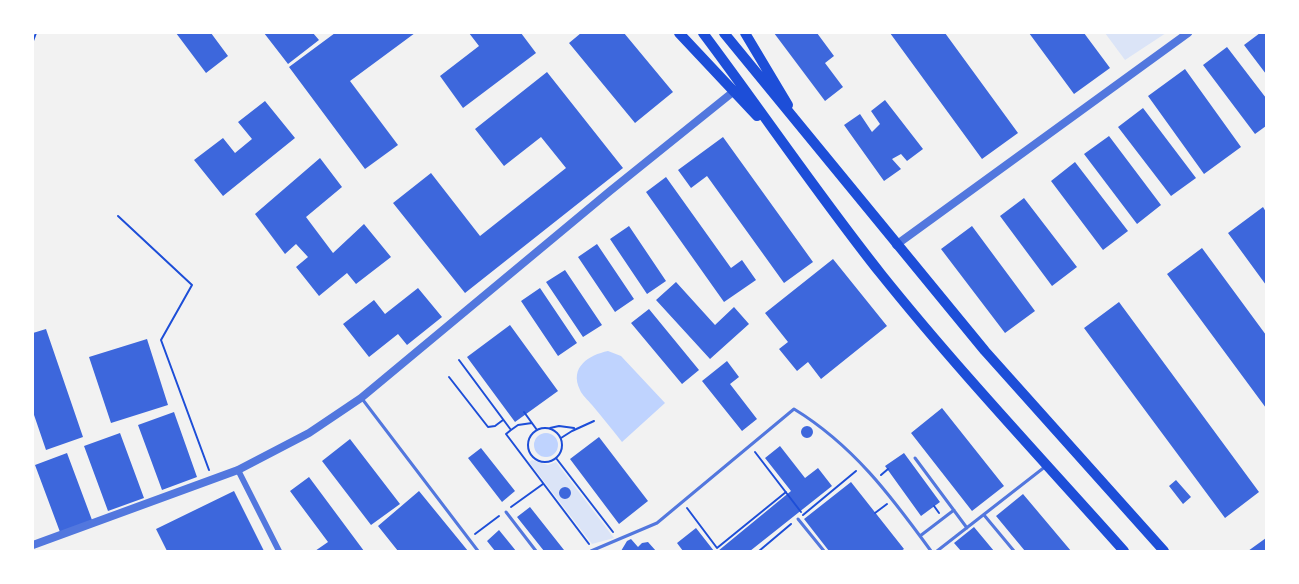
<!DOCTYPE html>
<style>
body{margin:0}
#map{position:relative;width:1299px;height:584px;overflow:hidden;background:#f2f2f2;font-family:"Space Grotesk",sans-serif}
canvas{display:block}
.frame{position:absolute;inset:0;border:34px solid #fff;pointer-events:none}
</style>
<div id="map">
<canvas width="1299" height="584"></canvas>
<div class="frame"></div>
</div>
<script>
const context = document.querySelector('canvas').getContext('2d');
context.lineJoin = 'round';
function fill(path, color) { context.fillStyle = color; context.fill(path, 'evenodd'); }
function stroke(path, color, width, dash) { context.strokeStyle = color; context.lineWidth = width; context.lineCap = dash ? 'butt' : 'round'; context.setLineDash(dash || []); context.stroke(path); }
fill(new Path2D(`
 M1105,33H1166L1125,60Z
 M532,460L548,465L556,462L614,538L592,544L529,462Z`), '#dbe4f7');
fill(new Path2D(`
 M608,351L621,356L665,403L622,442C612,429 602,417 592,405C588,400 582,395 580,390C569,367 589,355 608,351Z
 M534 445a12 12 0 1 1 24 0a12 12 0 1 1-24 0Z`), '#bfd3fe');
fill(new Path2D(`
 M176,33H211L228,56L206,73Z
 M264,33H313L319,40L288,64Z
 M335,33H415L350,81L398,145L365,169L289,67Z
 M469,33H521L536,53L463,108L440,76L479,46Z
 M581,33H624L673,92L635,123L569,43Z
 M774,33H817L834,56L825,63L843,87L825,101Z
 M890,33H945L1018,133L982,159Z
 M1029,33H1084L1110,68L1074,94Z
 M1260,33H1266V74L1244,45Z
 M1227,47L1266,98V126L1255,134L1203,65Z
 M1185,69L1241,147L1204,174L1148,96Z
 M547,72L623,168L465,293L393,203L431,173L480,236L566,168L541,137L504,166L475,129Z
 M885,100L923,149L907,161L901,154L892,159L901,169L884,181L844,125L860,114L872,132L880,124L871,111Z
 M265,101L295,138L223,196L194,160L223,138L235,153L252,139L238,122Z
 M1143,108L1196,178L1171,196L1118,127Z
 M1109,136L1161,205L1137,224L1084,154Z
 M723,137L813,262L784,283L707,176L691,188L678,170Z
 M320,158L342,187L306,217L333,253L364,224L391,257L356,284L347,273L319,296L296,267L308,257L296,244L285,254L255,214Z
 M1075,162L1128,231L1103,250L1051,181Z
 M666,177L731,268L742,260L756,280L724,302L646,192Z
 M1024,198L1077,267L1052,286L1000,216Z
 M1263,207L1266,212V285L1228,233Z
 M629,226L666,281L647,294L610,239Z
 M972,226L1035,311L1005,333L941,249Z
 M597,244L634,299L615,312L578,257Z
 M1202,248L1266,335V408L1167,274Z
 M833,259L887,326L821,379L808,362L797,371L779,349L788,342L765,313Z
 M565,270L602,325L583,337L546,282Z
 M676,282L715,325L734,307L749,324L710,359L656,300Z
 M418,288L442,317L407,345L398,334L369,357L343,324L374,300L385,314Z
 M540,288L577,343L558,356L521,301Z
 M1119,302L1259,492L1225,518L1084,328Z
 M649,309L699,370L682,384L631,323Z
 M510,325L558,391L515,422L467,357Z
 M46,329L83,437L46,450L33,412V333Z
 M147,339L168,405L111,423L89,357Z
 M727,361L739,377L730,384L757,419L742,431L702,381Z
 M942,408L1004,486L972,511L911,433Z
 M174,412L197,477L162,490L138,425Z
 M801 432a6 6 0 1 1 12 0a6 6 0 1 1-12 0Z
 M120,433L144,498L108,511L84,446Z
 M599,437L648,501L619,524L570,459Z
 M350,439L400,504L371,525L322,461Z
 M780,446L805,478L818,468L832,486L750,551H718L791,491L765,458Z
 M481,448L515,491L502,502L468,458Z
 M67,453L92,520L60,532L35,465Z
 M904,453L940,502L921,516L885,466Z
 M309,477L364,551H315L328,542L290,491Z
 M1176,480L1191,497L1183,504L1169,486Z
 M851,482L904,549L901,551H829L804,519Z
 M559 493a6 6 0 1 1 12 0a6 6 0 1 1-12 0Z
 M234,491L264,551H167L156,529Z
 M419,491L468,551H398L378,526Z
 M1023,494L1071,551H1025L996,516Z
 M530,507L564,550L563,551H544L517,517Z
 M974,527L994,551H961L954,543Z
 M696,528L714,551H683L677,543Z
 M499,530L512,546L516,551H495L487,541Z
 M1266,538V551H1248Z
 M631,539L638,547L642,543L648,542L656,551H621L627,541Z`), '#3d67dc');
stroke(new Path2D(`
 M33,41L36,33
 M118,216L192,285L161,340L209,470
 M459,360L511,430L506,434L589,544
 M449,377L488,427L495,426L503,420
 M524,412L537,430
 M550,428L559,426L574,428
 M528 445a17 17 0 1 1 34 0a17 17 0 1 1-34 0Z
 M511,430L518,425L532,423
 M561,438L572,431L594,421
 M755,452L801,512
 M556,458L613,532
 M881,475L888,469
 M934,506L939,513
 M511,507L543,484
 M687,508L717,548L786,492
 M875,513L887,504
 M803,515L856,471
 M475,534L499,516
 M759,551L791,524`), '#1d4ed8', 2);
stroke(new Path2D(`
 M363,400L478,551
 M915,458L967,528
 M506,512L536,551
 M984,515L1014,551
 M798,519L824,551
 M920,536L954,510
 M591,551L657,523L794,409C853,445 891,496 931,551
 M937,551L1046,466`), '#5277de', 3);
stroke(new Path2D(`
 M238,470L279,551`), '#5277de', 6);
stroke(new Path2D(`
 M896,245L1188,33
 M33,545L238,470L309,433L361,398L610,191L733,92`), '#5277de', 8);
stroke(new Path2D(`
 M679,33L757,116
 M703,33C763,113 819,196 881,274C958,370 1042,459 1124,551
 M724,33L985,351L1164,551
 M745,33L788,105`), '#1d4ed8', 10);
</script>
